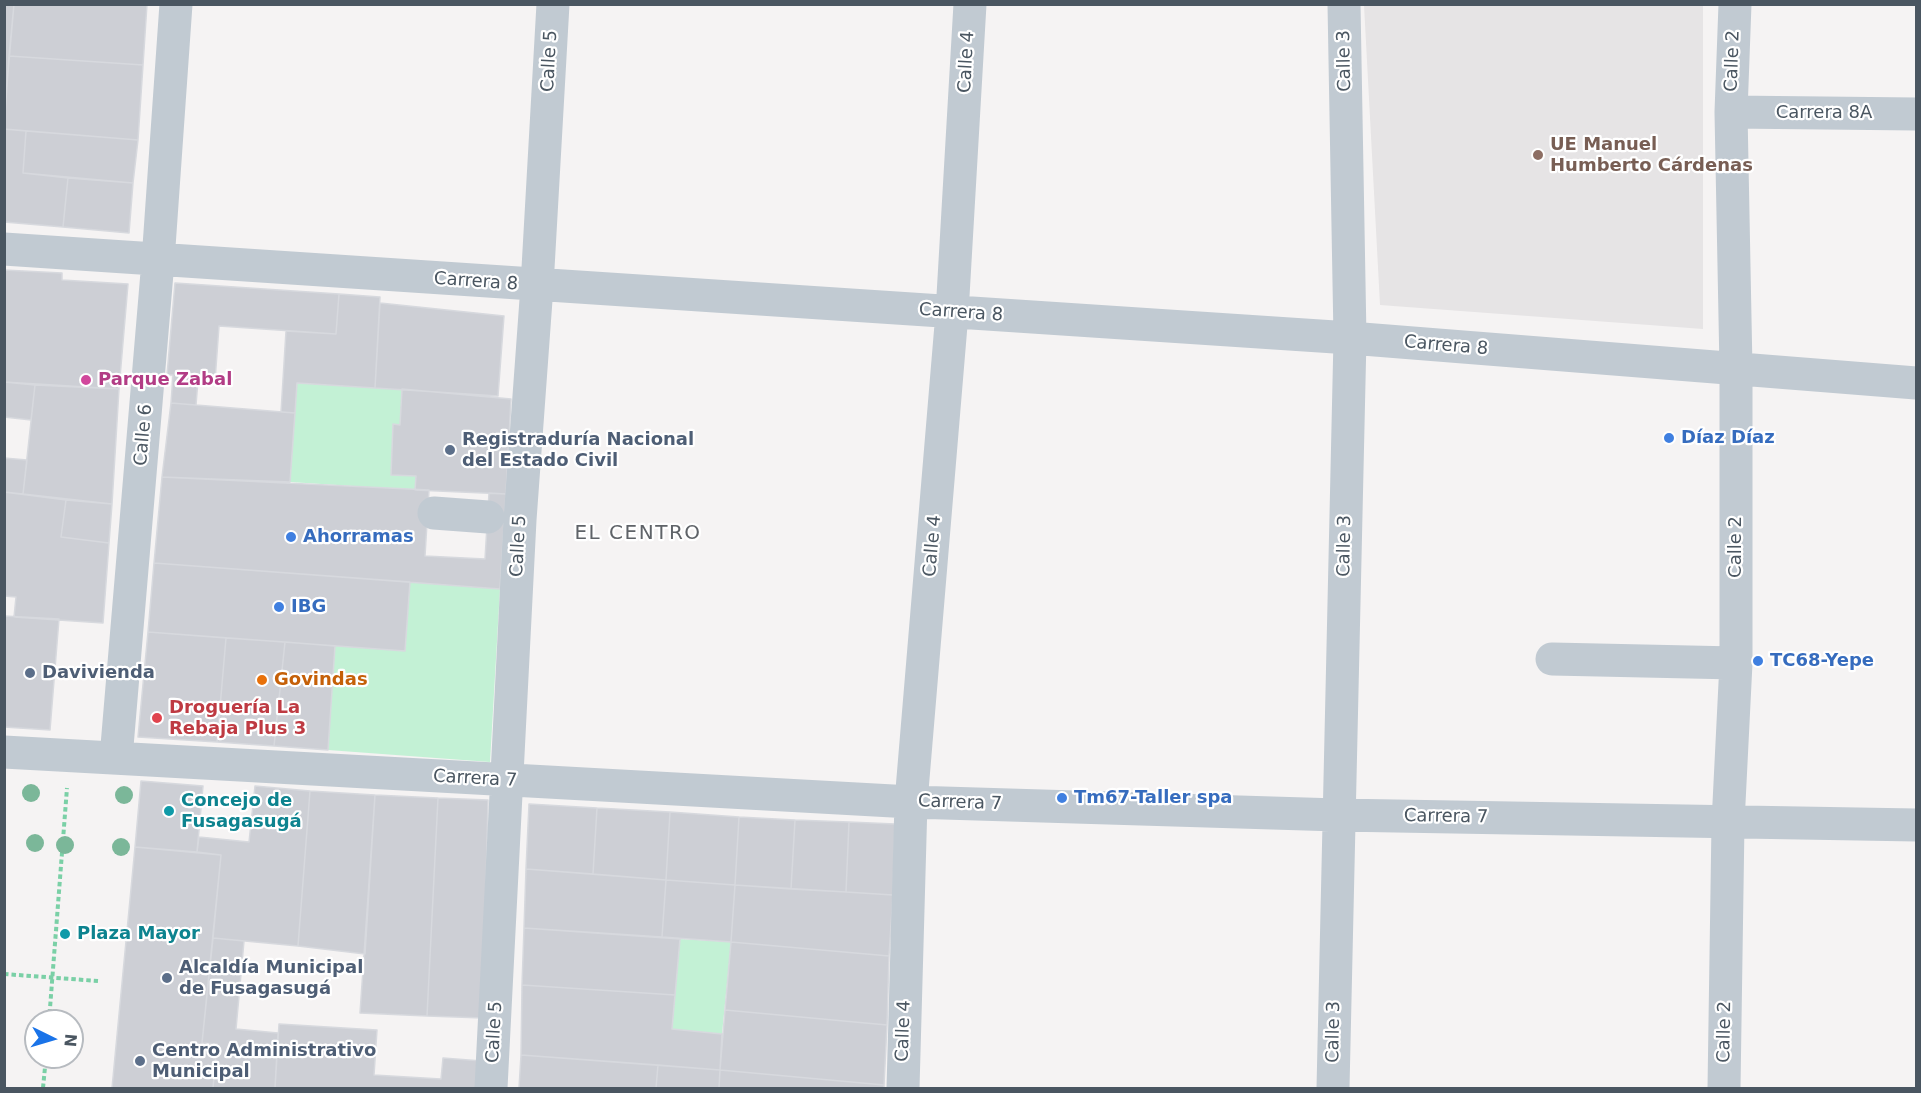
<!DOCTYPE html>
<meta charset="utf-8">
<style>
body{margin:0}
#map{position:relative;width:1921px;height:1093px;overflow:hidden;background:#f5f3f3;font-family:"DejaVu Sans",sans-serif}
canvas{display:block}
.frame{position:absolute;inset:0;border:6px solid #4a5661;pointer-events:none}
.north{position:absolute;left:24px;top:1009px;width:60px;height:60px;box-sizing:border-box;background:#fff;border:2px solid #b7bbc0;border-radius:50%;rotate:95deg;font-size:16px;font-weight:700;line-height:24px;text-align:center;color:#4a5661}
.north::after{content:'';display:block;margin:auto;width:21px;height:27px;background:#1a73e8;clip-path:polygon(50% 0,100% 100%,50% 72%,0 100%)}
</style>
<div id="map">
<canvas width="1921" height="1093"></canvas>
<div class="frame"></div>
<div class="north">N</div>
</div>
<script>
const context = document.querySelector('canvas').getContext('2d');
context.lineJoin = 'round';
function fill(path, color) { context.fillStyle = color; context.fill(path, 'evenodd'); }
function stroke(path, color, width, dash) { context.strokeStyle = color; context.lineWidth = width; context.lineCap = dash ? 'butt' : 'round'; context.setLineDash(dash || []); context.stroke(path); }
function write(font, color, halo, rows, align = 'center') {
  context.font = font + ' "DejaVu Sans",sans-serif'; context.lineWidth = 4.5; context.setLineDash([]); context.textBaseline = 'middle'; context.strokeStyle = halo; context.fillStyle = color; for (const [text, x, y, turn = 0] of rows) {
    context.save(); context.translate(x, y); context.rotate((+turn || 0) * Math.PI / 180); context.textAlign = isNaN(turn) ? turn : align; if (halo) context.strokeText(text, 0, 0); context.fillText(text, 0, 0); context.restore();
  }
}
fill(new Path2D(`
 M1364,5H1703V329L1380,305Z`), '#e6e4e5');
fill(new Path2D(`
 M297,383L402,389L400,425H393L391,475L416,476L415,490L290,482Z
 M410,582L500,589L490,762L328,750L335,646Z
 M680,939L731,942L722,1034L672,1029Z`), '#c3f1d5');
const building = new Path2D(`
 M4,4H14L4,118Z
 M14,4H147L143,65L9,56Z
 M9,56L143,65L138,140L4,129Z
 M4,129L26,131L23,173L68,178L63,227L4,222Z
 M26,131L138,140L133,183L23,173Z
 M68,178L133,183L129,233L63,227Z
 M4,270L62,273V280L128,284L119,389L4,382Z
 M175,283L339,294L336,334L219,326L215,381L198,380L196,405L171,403L173,375H167Z
 M339,294L380,297L375,388L297,383L295,413L281,412L286,331L336,334Z
 M380,303L504,316L498,396L375,388Z
 M4,382L35,385L31,420L4,417Z
 M35,385L119,389L112,504L23,494Z
 M402,389L511,399L506,494L415,490L416,476L391,475L393,424L400,425Z
 M171,403L295,413L290,482L162,477Z
 M4,458L27,460L23,494L4,492Z
 M162,477L429,490L425,556L485,559L489,493L506,494L500,589L154,563Z
 M4,492L66,500L61,537L109,543L103,623L14,617L16,597L4,596Z
 M66,500L112,504L109,543L61,537Z
 M154,563L410,582L405,651L148,632Z
 M4,616L59,619L50,730L4,727Z
 M148,632L226,638L217,742L138,737Z
 M226,638L285,642L274,746L217,742Z
 M285,642L335,646L328,750L274,746Z
 M141,781L203,786L197,852L135,847Z
 M255,786L310,791L298,946L213,938L221,855L197,852L199,837L249,842Z
 M310,791L375,795L365,954L298,946Z
 M375,795L438,798L427,1016L360,1013Z
 M438,798L488,800L483,1018L427,1016Z
 M529,804L597,808L593,874L526,869Z
 M597,808L670,812L666,880L593,874Z
 M670,812L739,817L735,885L666,880Z
 M739,817L795,820L791,889L735,885Z
 M795,820L849,822L846,892L791,889Z
 M849,822L895,824L893,895L846,892Z
 M135,847L221,855L202,1043L217,1044L213,1088H112Z
 M526,869L666,880L662,937L524,928Z
 M666,880L735,885L731,942L662,937Z
 M735,885L893,895L889,956L731,942Z
 M524,928L680,939L675,995L522,985Z
 M213,938L244,941L236,1029L278,1033L275,1088H213L217,1044L202,1043Z
 M731,942L889,956L887,1025L725,1010Z
 M522,985L675,995L672,1029L722,1034L720,1070L521,1055Z
 M725,1010L887,1025L884,1085L720,1070Z
 M279,1024L377,1030L374,1075L441,1079L443,1058L482,1061L480,1088H275Z
 M521,1055L658,1065L656,1088H519Z
 M658,1065L720,1070L719,1088H656Z
 M720,1070L884,1085V1088H719Z`);
fill(building, '#cdcfd5');
stroke(building, '#d7d9de', 1.5);
stroke(new Path2D(`
 M4,974L98,981
 M49,1021L67,788
 M43,1088L46,1057`), '#7ad0a6', 4, [4.5, 3]);
stroke(new Path2D(`
 M1731,112L1916,114
 M4,249L1350,338L1916,383
 M434,513L488,517
 M1552,659L1736,663
 M4,752L911,802L1338,815L1916,825
 M116,758L158,261L176,4
 M491,1088L520,520L537,286L553,4
 M903,1088L911,802L952,313L970,4
 M1333,1088L1350,338L1344,4
 M1724,1088L1728,823L1736,663V369L1731,112L1735,4`), '#c1cad2', 33);
context.fillStyle = '#7bb799';
for (const [x, y] of [
 [31,793],
 [124,795],
 [35,843],
 [65,845],
 [121,847]
]) { context.beginPath(); context.arc(x, y, 9, 0, 2 * Math.PI); context.fill(); }
for (const [x, y, r, color] of [
 [1538,155,6,"#8d6e63"],
 [86,380,6,"#d1479c"],
 [1669,438,6,"#3f7fe0"],
 [450,450,6,"#5c6f8a"],
 [291,537,6,"#3f7fe0"],
 [279,607,6,"#3f7fe0"],
 [1758,661,6,"#3f7fe0"],
 [30,673,6,"#5c6f8a"],
 [262,680,6,"#e8710a"],
 [157,718,6,"#e0444e"],
 [1062,798,6,"#3f7fe0"],
 [169,811,6,"#0f9aa8"],
 [65,934,6,"#0f9aa8"],
 [167,978,6,"#5c6f8a"],
 [140,1061,6,"#5c6f8a"]
]) { const dot = new Path2D(); dot.arc(x, y, r, 0, 2 * Math.PI); context.fillStyle = color; context.fill(dot); stroke(dot, '#fff', 2); }
write('18px', '#4a5661', '#fff', [
 ["Calle 5",550,61,-87],
 ["Calle 3",1345,61,-91],
 ["Calle 2",1733,61,-88],
 ["Calle 4",967,62,-87],
 ["Carrera 8A",1824,113],
 ["Carrera 8",476,282,4],
 ["Carrera 8",961,313,4],
 ["Carrera 8",1446,346,5],
 ["Calle 6",144,435,-85],
 ["Calle 5",519,546,-87],
 ["Calle 4",933,546,-85],
 ["Calle 3",1345,546,-89],
 ["Calle 2",1736,547,-90],
 ["Carrera 7",475,779,3],
 ["Carrera 7",960,803,2],
 ["Carrera 7",1446,817,1],
 ["Calle 4",904,1031,-88],
 ["Calle 5",495,1032,-87],
 ["Calle 3",1334,1032,-89],
 ["Calle 2",1725,1032,-89]
]);
write('bold 18px', '#785e54', '#fff', [
 ["UE Manuel",1550,145],
 ["Humberto Cárdenas",1550,166]
], 'left');
write('bold 18px', '#b23c85', '#fff', [
 ["Parque Zabal",98,380]
], 'left');
write('bold 18px', '#366cbe', '#fff', [
 ["Díaz Díaz",1681,438],
 ["Ahorramas",303,537],
 ["IBG",291,607],
 ["TC68-Yepe",1770,661],
 ["Tm67-Taller spa",1074,798]
], 'left');
write('bold 18px', '#4e5e75', '#fff', [
 ["Registraduría Nacional",462,440],
 ["del Estado Civil",462,461],
 ["Davivienda",42,673],
 ["Alcaldía Municipal",179,968],
 ["de Fusagasugá",179,989],
 ["Centro Administrativo",152,1051],
 ["Municipal",152,1072]
], 'left');
write('bold 18px', '#c56008', '#fff', [
 ["Govindas",274,680]
], 'left');
write('bold 18px', '#be3a42', '#fff', [
 ["Droguería La",169,708],
 ["Rebaja Plus 3",169,729]
], 'left');
write('bold 18px', '#0d838f', '#fff', [
 ["Concejo de",181,801],
 ["Fusagasugá",181,822],
 ["Plaza Mayor",77,934]
], 'left');
context.letterSpacing = '1.5px';
write('20px', '#5f6368', '#fff', [
 ["EL CENTRO",638,534]
]);
context.letterSpacing = '0px';
</script>
